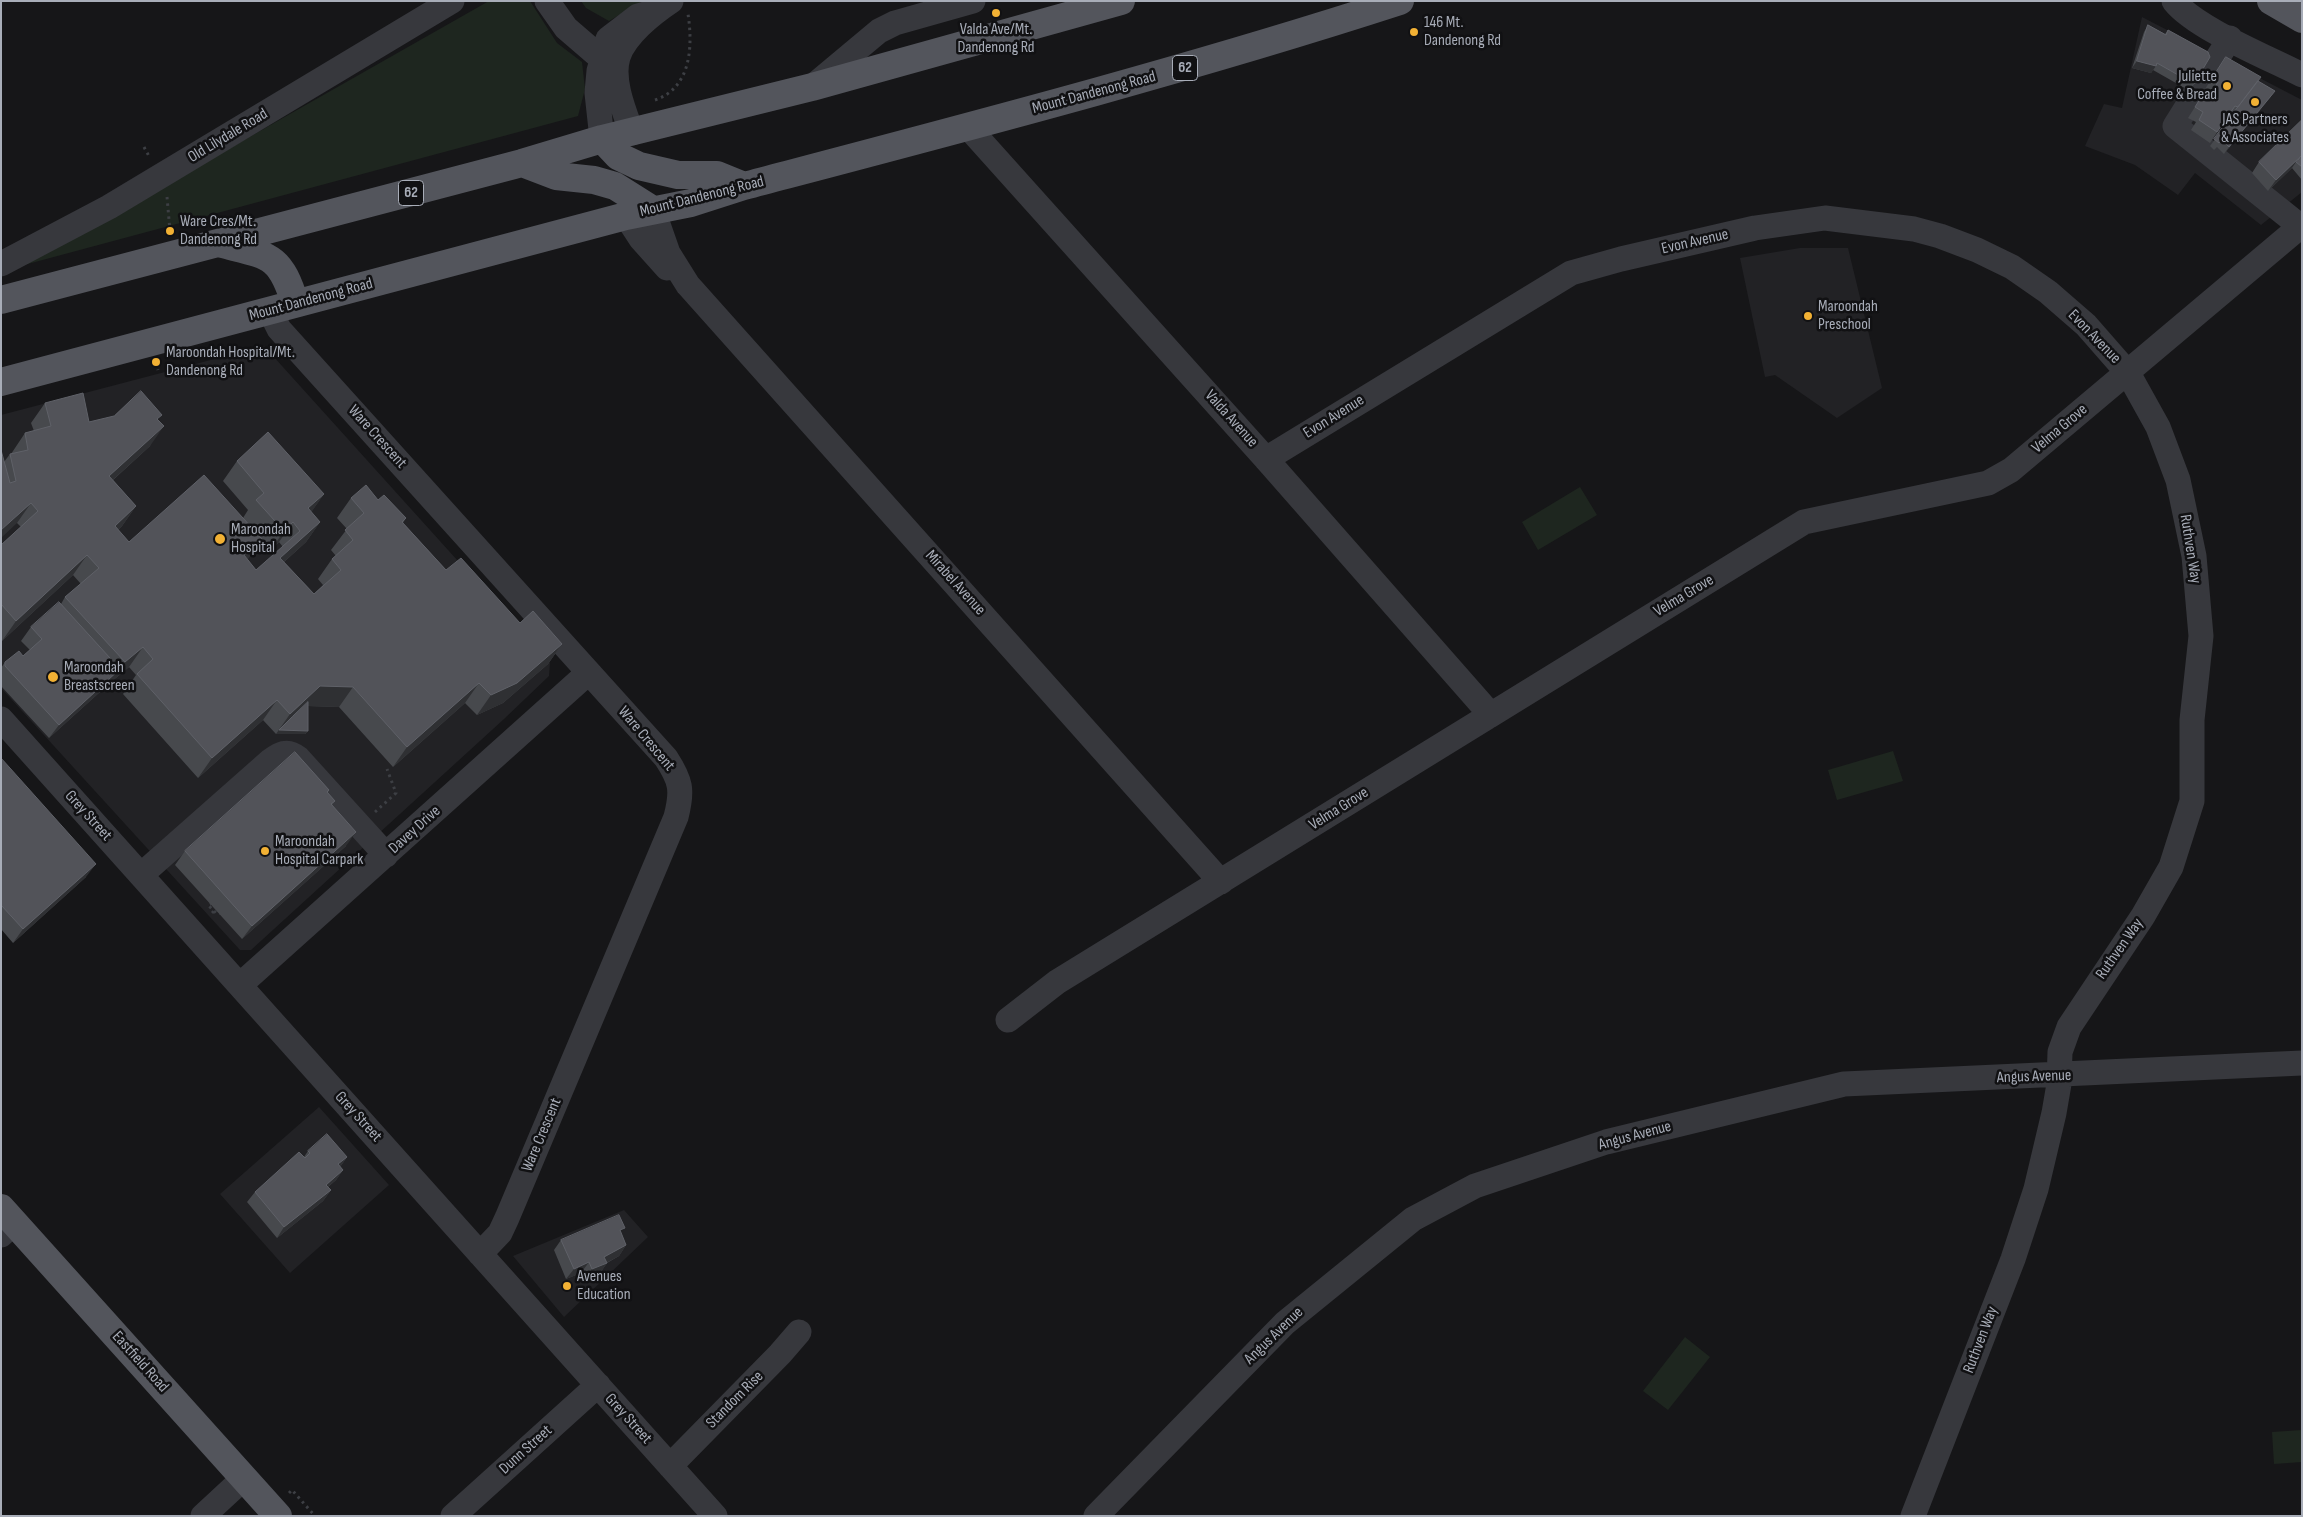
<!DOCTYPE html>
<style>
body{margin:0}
#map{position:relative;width:2303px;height:1517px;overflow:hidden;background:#161618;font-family:"Sofia Sans Condensed",sans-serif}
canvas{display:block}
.frame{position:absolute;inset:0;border:2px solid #a8adb8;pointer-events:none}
</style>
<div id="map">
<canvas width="2303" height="1517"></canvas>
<div class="frame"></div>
</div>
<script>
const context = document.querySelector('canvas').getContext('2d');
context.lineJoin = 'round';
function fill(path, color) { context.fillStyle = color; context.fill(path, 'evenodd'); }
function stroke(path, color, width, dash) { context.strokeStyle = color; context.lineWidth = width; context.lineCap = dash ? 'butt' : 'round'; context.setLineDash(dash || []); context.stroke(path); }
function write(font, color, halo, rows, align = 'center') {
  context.font = font + ' "Sofia Sans Condensed",sans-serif'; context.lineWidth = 5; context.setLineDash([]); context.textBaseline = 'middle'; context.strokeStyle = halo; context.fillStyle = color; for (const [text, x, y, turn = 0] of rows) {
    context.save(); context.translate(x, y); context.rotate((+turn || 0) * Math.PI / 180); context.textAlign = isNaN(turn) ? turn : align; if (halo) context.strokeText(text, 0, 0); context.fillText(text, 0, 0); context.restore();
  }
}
fill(new Path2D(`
 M2142,17L2302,100V192L2261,225L2195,173L2178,195L2135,165L2085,146L2104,104L2122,108Z
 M1800,248H1848L1882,388L1837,418L1775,375L1765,377L1740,258Z
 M264,346L550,663L549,676L504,719L251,950H240L1,688V415Z
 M319,1107L389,1185L290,1273L220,1194Z
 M624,1210L648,1237L564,1317L513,1256Z`), '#222225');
fill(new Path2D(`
 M489,1H530L557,43L582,62L585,89L578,116L24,265Z
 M581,1H643L609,21L586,8Z
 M1580,487L1597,515L1538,550L1522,522Z
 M1893,751L1903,781L1837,800L1828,770Z
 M1685,1337L1710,1357L1668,1410L1643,1391Z
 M2302,1430V1462L2274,1464L2272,1432Z`), '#1e261f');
stroke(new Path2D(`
 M655,100C691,88 693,47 688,14
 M144,147L150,158
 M167,197L170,231
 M156,363L158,370
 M375,812L396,793L387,769
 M212,903L208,905L217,914L221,913
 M289,1493L292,1490L315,1516`), '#3d3f44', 3, [2.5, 4]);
stroke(new Path2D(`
 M547,1L566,28L602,59
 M2174,1C2195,28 2269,58 2302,75
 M2230,38L2175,126L2300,226
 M812,87L879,31L895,23L973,1
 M968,127L1266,459L1491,715
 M632,133C624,111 611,80 618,57C625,35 653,13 671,1
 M602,139L597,93L599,71L608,39L638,16L656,11
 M653,210L668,253L688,285L1221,882
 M626,216L641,239L667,268
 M1,264L109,207L452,1
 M270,311L279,329L666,758C681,781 683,790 676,817L507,1218L500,1233L480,1254
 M1266,459L1571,273L1621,259L1755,228L1825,218L1914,229L1940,236L1977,250L2012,267L2048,292L2086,325L2128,373L2158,427L2178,480L2194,556L2201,636L2192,720V801L2171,867L2143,916L2069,1027L2060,1052L2059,1084L2054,1113L2036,1189L2013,1259L1913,1516
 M1,719L715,1516
 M141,875L270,761C280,754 287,749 298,758L386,855
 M240,985L588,673
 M1008,1020L1057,982L1804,522L1988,483L2011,470L2302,225
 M1,1235L14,1223
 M670,1466L780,1354L799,1332
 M203,1516L244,1478
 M453,1516L598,1385
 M1096,1516L1285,1323L1413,1219L1475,1186L1606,1142L1844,1084L2302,1063`), '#37383d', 25);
stroke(new Path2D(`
 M2271,1L2302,19
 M602,139L618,156L639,166L678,175H717L744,186
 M522,163L556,176L594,180L615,186L653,210
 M222,244C269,256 280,254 295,303
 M1,300L522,163L602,139L812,87L1121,1
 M1,382L626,216L691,203L744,186C964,128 1184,71 1400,1
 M1,1208L278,1516`), '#53555c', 28);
stroke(new Path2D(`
 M212,913L217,908`), '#3d3f44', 3, [2.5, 4]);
fill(new Path2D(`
 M2148,25L2165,34L2168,30L2194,84L2190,91L2153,70L2151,73L2132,68L2144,32Z
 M2226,57L2258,81L2275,91L2224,154L2217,147L2214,150L2210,146L2231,118L2228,116L2210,143L2191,130L2196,122L2188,118L2205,91L2210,94V92L2205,89Z
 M2302,120V180L2292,168L2268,191L2252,173L2259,162Z
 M45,403L89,422L158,420L150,446L113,480L136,506L122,526L118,530L129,542L243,518L248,510L223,481L237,461L324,494L311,512L320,522L306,542L284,562L314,594L323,585L318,579L332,559L336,556L331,550L347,529L337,518L351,498L378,500L406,518L403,523L446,570L520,623L562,644L548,664L503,703L477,715L465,703L393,767L339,707L308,706V731L305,734H276L263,720L198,778L123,694L136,675L129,667L111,682L49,738L1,686V668L5,662L23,656L30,650L21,641L31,627L61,604L65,597L81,584L73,575L2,641L1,640V545L21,527L17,523L4,462L10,454H11L25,433L34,431L31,423ZM261,541L270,551L279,542L283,547L256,570L247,559Z
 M1,758L86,877L13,943L1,929Z
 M329,790L328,793L335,801L332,805L346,846L242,939L175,865L185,851Z
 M308,1151L347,1157L340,1167L343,1170L336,1180L328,1187L331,1190L323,1201L277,1238L247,1202L255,1192L304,1157Z
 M621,1233L626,1245L619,1256L607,1263L600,1273L584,1279L581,1273L566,1279L554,1250L561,1240Z`), '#47494d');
fill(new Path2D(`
 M2137,61L2156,66L2151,73L2132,68Z
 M2275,91L2270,98L2224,154L2229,147Z
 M2302,155V159L2296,162L2292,168L2268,191L2276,180Z
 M164,426L150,446L95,496L109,476Z
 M324,494L310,514L308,508Z
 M31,503L17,523L1,538V530Z
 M136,506L122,526L101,546L115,526Z
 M293,522L279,542L270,551L284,531Z
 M320,522L306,542L266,578L280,558Z
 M262,539L248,559L230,575L244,555Z
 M87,555L73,575L2,641L16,621Z
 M562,644L548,664L503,703L477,715L491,695Z
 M143,647L129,667L111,682L49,738L59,725L120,669L125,662Z
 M479,683L465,703L393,767L407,747Z
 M320,686L353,687L339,707L306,706L308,731L305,734H276L290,714Z
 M277,700L263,720L198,778L212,758Z
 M356,832L346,846L242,939L252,926Z
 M96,864L86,877L13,943L23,929Z
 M347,1157L340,1167L338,1164Z
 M343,1170L336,1180L318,1195L326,1185Z
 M331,1190L323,1201L277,1238L284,1227Z
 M626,1245L619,1256L604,1264L607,1263L600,1273L584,1279L592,1269L604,1257Z
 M589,1262L581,1273L566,1279L574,1269Z`), '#2f3033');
const building = new Path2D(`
 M2148,25L2166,35L2168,30L2208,52L2210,57L2194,84L2157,63L2156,66L2137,61Z
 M2226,57L2261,77L2238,107L2235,106L2217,132L2199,120L2203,112L2195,107L2205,91L2211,94L2218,82L2212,79Z
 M2258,81L2275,91L2229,147L2222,140L2219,143L2214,139Z
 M2302,120V155L2276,180L2259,162Z
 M2302,157V167L2296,162Z
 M141,391L162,415L157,419L164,426L109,476L136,506L115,526L129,542L204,475L262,539L244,555L256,570L300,531L293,522L284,531L256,500L264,493L237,461L268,432L324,494L308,508L320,522L280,558L314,594L341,570L332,559L353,540L345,530L364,513L351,498L366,485L378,500L384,495L406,518L402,522L446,570L461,558L520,623L533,611L562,644L517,683L491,695L479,683L407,747L353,687L320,686L290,714L277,700L212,758L137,674L153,659L143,647L125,662L65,597L99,568L87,555L16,621L1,604V545L38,511L31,503L1,530V450L10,483L16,481L10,454L28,450L25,433L51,426L45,403L83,393L89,422L114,416Z
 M59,602L120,669L59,725L5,666V662L19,651L23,656L42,639L31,627Z
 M308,702V731L279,730L292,717Z
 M295,752L329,790L327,792L335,801L331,804L356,832L252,926L185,851Z
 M1,758L96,864L23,929L1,905Z
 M327,1134L347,1157L338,1164L343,1170L326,1185L331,1190L284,1227L255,1192L299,1152L305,1158L310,1153L308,1151Z
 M619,1215L625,1228L620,1230L626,1245L604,1257L607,1263L592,1269L589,1262L574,1269L561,1240Z`);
fill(building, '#525359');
stroke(building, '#5f6168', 1);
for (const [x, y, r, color] of [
 [996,13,5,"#f2b134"],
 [1414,32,5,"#f2b134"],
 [2227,86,5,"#f2b134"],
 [2255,102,5,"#f2b134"],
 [170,231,5,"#f2b134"],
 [1808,316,5,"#f2b134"],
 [156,362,5,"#f2b134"],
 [220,539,6,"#f2b134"],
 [53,677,6,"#f2b134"],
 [265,851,5,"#f2b134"],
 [567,1286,5,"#f2b134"]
]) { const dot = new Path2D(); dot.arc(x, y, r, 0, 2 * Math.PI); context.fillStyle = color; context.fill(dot); stroke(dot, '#111113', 2); }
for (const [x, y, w] of [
 [1185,68,25],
 [411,193,25]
]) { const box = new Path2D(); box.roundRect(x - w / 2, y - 12.5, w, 25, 4); context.fillStyle = '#111113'; context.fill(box); stroke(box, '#a8adb8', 1); }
write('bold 15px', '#a8adb8', null, [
 ["62",1185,68],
 ["62",411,193]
]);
write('16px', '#a8adb8', '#111113', [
 ["146 Mt.",1424,23],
 ["Dandenong Rd",1424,41],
 ["Valda Ave/Mt.",996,30,"center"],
 ["Dandenong Rd",996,48,"center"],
 ["Juliette",2217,77,"right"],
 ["Coffee & Bread",2217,95,"right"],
 ["JAS Partners",2255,120,"center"],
 ["& Associates",2255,138,"center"],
 ["Ware Cres/Mt.",180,222],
 ["Dandenong Rd",180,240],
 ["Maroondah",1818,307],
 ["Preschool",1818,325],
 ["Maroondah Hospital/Mt.",166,353],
 ["Dandenong Rd",166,371],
 ["Maroondah",231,530],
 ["Hospital",231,548],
 ["Maroondah",64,668],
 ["Breastscreen",64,686],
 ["Maroondah",275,842],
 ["Hospital Carpark",275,860],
 ["Avenues",577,1277],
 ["Education",577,1295]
], 'left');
write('16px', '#a8adb8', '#111113', [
 ["Mount Dandenong Road",1094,93,-15],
 ["Old Lilydale Road",228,136,-31],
 ["Mount Dandenong Road",702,197,-14],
 ["Evon Avenue",1695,242,-13],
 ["Mount Dandenong Road",311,300,-15],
 ["Evon Avenue",2094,337,46],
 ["Evon Avenue",1334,417,-32],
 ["Valda Avenue",1231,419,48],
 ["Velma Grove",2060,429,-40],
 ["Ware Crescent",377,437,48],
 ["Ruthven Way",2190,549,81],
 ["Mirabel Avenue",955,583,48],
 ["Velma Grove",1684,596,-31],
 ["Ware Crescent",646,739,50],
 ["Velma Grove",1339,809,-32],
 ["Grey Street",88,816,48],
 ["Davey Drive",415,830,-42],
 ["Ruthven Way",2120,949,-55],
 ["Angus Avenue",2034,1077,-2],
 ["Grey Street",358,1117,48],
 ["Ware Crescent",542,1135,-67],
 ["Angus Avenue",1635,1136,-15],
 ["Angus Avenue",1274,1336,-44],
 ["Ruthven Way",1981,1340,-69],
 ["Eastfield Road",140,1362,48],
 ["Standom Rise",735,1400,-45],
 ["Grey Street",628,1419,48],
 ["Dunn Street",526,1450,-42]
]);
</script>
